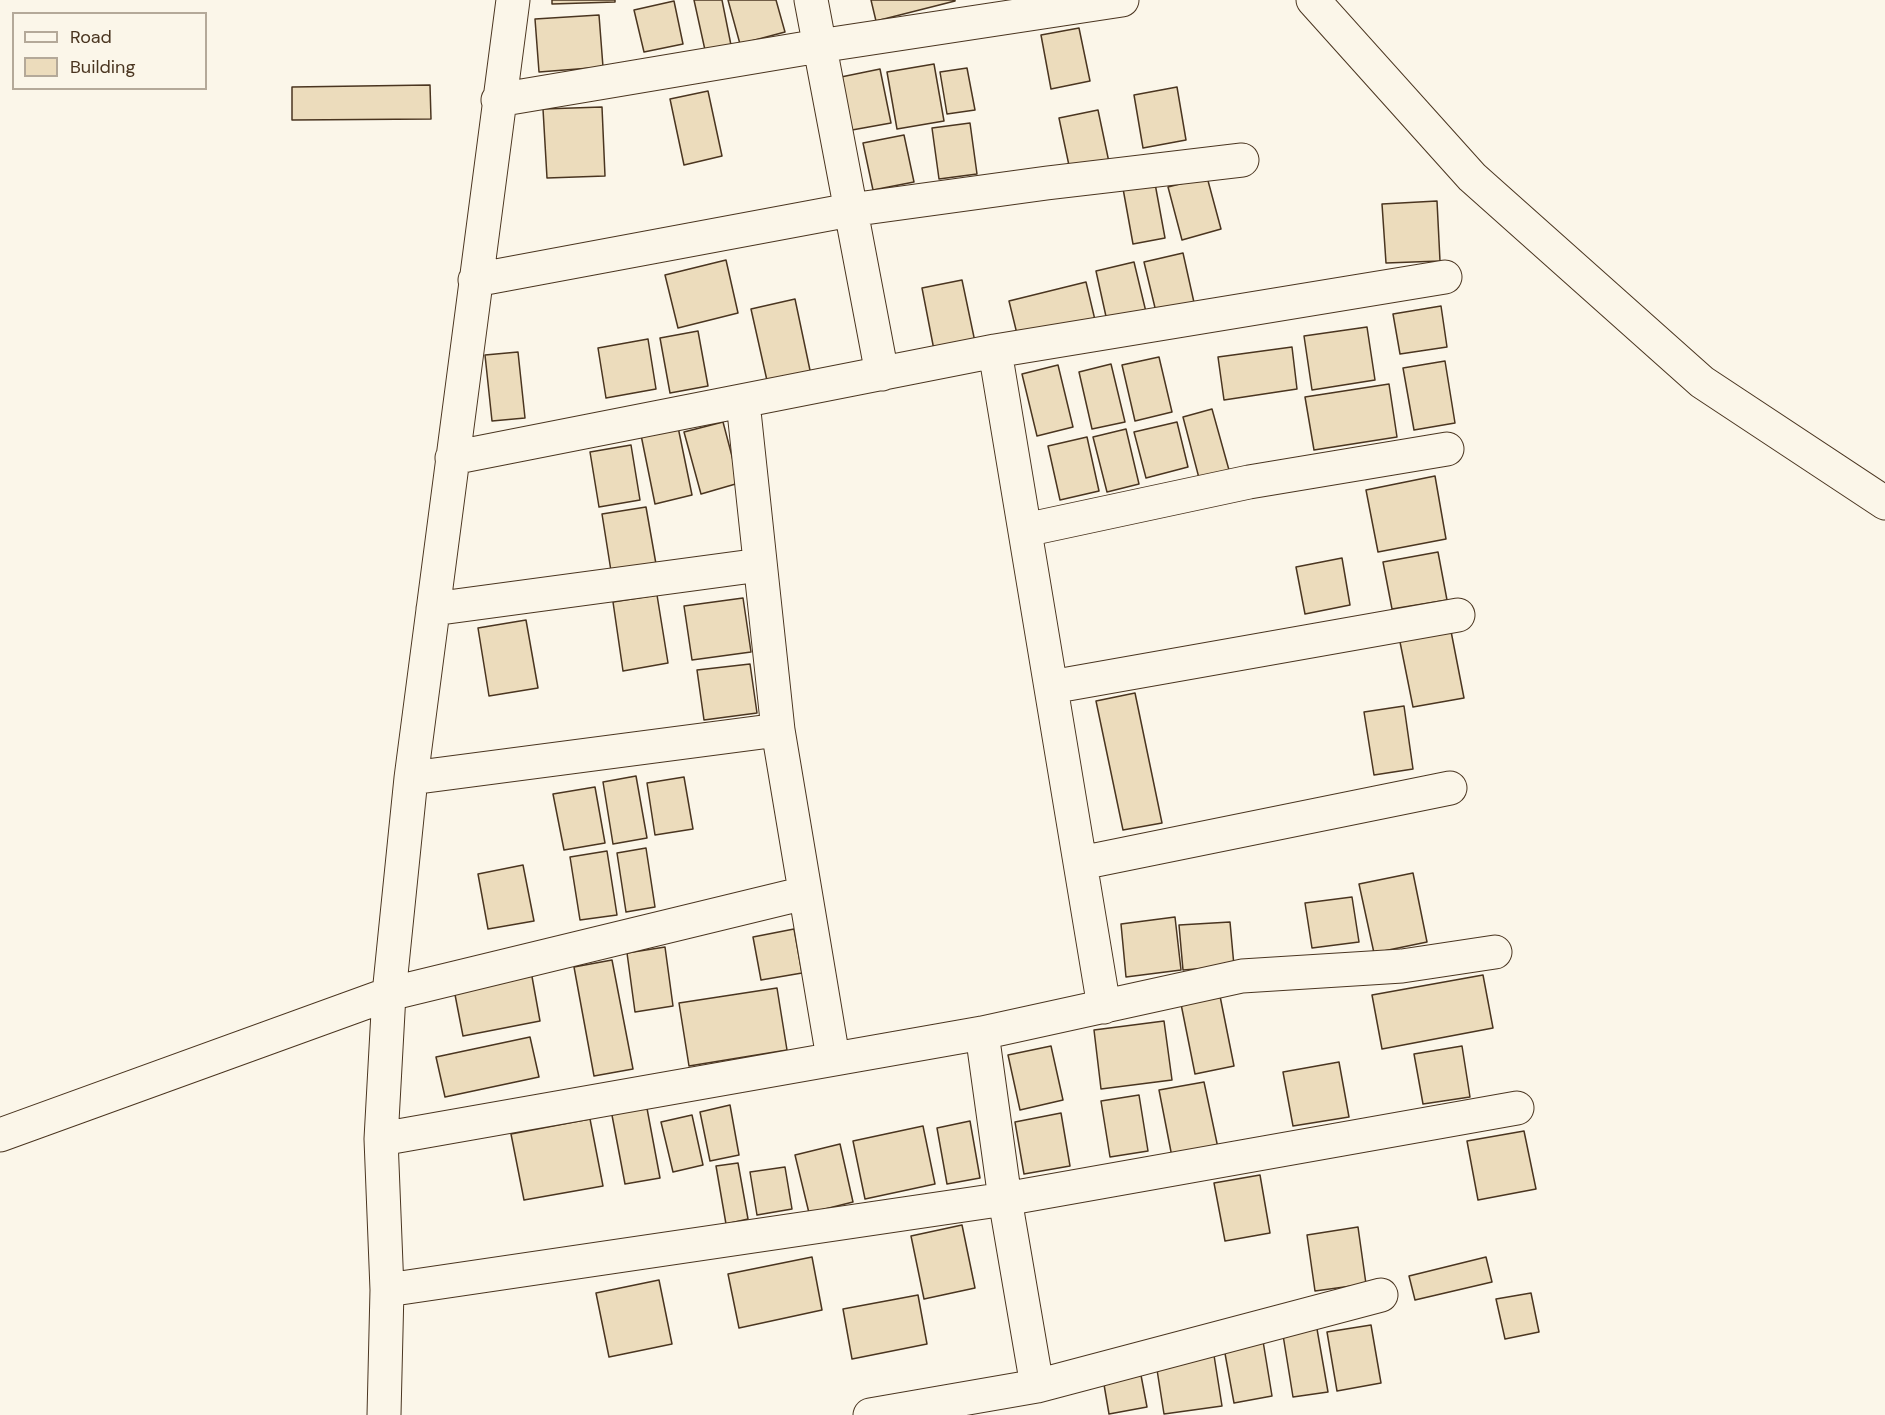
<!DOCTYPE html>
<style>
body{margin:0}
#map{position:relative;width:1885px;height:1415px;overflow:hidden;background:#fbf6e9;font-family:"DM Sans",sans-serif}
canvas{display:block}
.legend{position:absolute;left:12px;top:12px;width:195px;height:78px;box-sizing:border-box;background:#fbf6e9;border:2px solid #b4a999;margin:0;padding:8px 10px;list-style:none;font-size:18px;color:#4a3520}
.legend li{display:flex;align-items:center;gap:12px;height:30px}
.legend b{width:30px;border:2px solid #b4a999}
</style>
<div id="map">
<canvas width="1885" height="1415"></canvas>
<ul class="legend">
<li><b style="height:8px;background:#fbf6e9"></b>Road</li>
<li><b style="height:16px;background:#ecdcbc"></b>Building</li>
</ul>
</div>
<script>
const context = document.querySelector('canvas').getContext('2d');
context.lineJoin = 'round';
function fill(path, color) { context.fillStyle = color; context.fill(path, 'evenodd'); }
function stroke(path, color, width, dash) { context.strokeStyle = color; context.lineWidth = width; context.lineCap = dash ? 'butt' : 'round'; context.setLineDash(dash || []); context.stroke(path); }
const building = new Path2D(`
 M552,0H615V2L552,4Z
 M694,0H722L731,45L705,50Z
 M728,0H776L785,32L740,44Z
 M871,0H955V1L876,21Z
 M674,1L683,44L644,52L634,10Z
 M599,15L603,67L539,72L535,19Z
 M1079,28L1090,81L1051,89L1041,35Z
 M934,64L944,121L897,129L887,72Z
 M967,68L975,110L947,114L940,72Z
 M880,69L891,123L852,130L841,77Z
 M430,85L431,119L292,120V87Z
 M1177,87L1186,140L1143,148L1134,95Z
 M708,91L722,156L684,165L670,99Z
 M602,107L605,176L547,178L543,109Z
 M1098,110L1110,167L1071,175L1059,118Z
 M970,123L977,174L939,179L932,128Z
 M904,135L914,182L873,190L863,143Z
 M1207,177L1221,229L1182,240L1168,187Z
 M1154,178L1165,238L1133,244L1122,183Z
 M1437,201L1440,261L1386,263L1382,204Z
 M1183,253L1195,307L1157,316L1144,262Z
 M726,260L738,313L678,328L665,275Z
 M1134,262L1146,312L1107,321L1096,271Z
 M962,280L975,342L934,350L922,288Z
 M1086,282L1095,320L1018,338L1009,301Z
 M795,299L811,375L768,385L751,309Z
 M1441,306L1447,347L1400,354L1393,314Z
 M1367,327L1375,380L1312,390L1304,336Z
 M698,331L708,386L670,393L660,338Z
 M648,339L656,389L606,398L598,348Z
 M1292,347L1297,389L1224,400L1218,357Z
 M518,352L525,418L492,421L485,355Z
 M1159,357L1172,412L1135,421L1122,365Z
 M1445,361L1455,423L1414,430L1403,368Z
 M1111,364L1125,422L1092,429L1079,372Z
 M1058,365L1073,427L1037,436L1022,374Z
 M1389,384L1397,437L1314,450L1305,397Z
 M1212,409L1229,470L1199,478L1183,417Z
 M723,422L739,483L701,494L684,432Z
 M1177,422L1188,467L1146,478L1134,432Z
 M678,427L692,495L655,504L641,435Z
 M1126,429L1139,484L1107,492L1093,437Z
 M1087,437L1099,491L1060,500L1048,446Z
 M631,445L640,500L599,507L590,452Z
 M1435,476L1446,539L1378,552L1366,490Z
 M646,507L656,564L611,571L602,514Z
 M1438,552L1447,600L1392,609L1383,562Z
 M1342,558L1350,605L1305,614L1296,567Z
 M657,595L668,663L623,671L613,602Z
 M743,598L751,652L692,660L684,606Z
 M526,620L538,688L489,696L478,628Z
 M1450,626L1464,698L1413,707L1399,637Z
 M750,664L757,713L704,720L697,670Z
 M1135,693L1162,823L1123,830L1096,701Z
 M1404,706L1413,769L1374,775L1364,712Z
 M636,776L647,838L613,844L603,782Z
 M684,777L693,829L655,835L647,783Z
 M595,787L605,843L564,850L553,794Z
 M646,848L655,907L626,912L617,853Z
 M607,851L617,915L580,920L570,857Z
 M523,865L534,921L488,929L478,874Z
 M1413,873L1427,942L1374,953L1359,884Z
 M1352,897L1359,942L1312,948L1305,903Z
 M1175,917L1181,970L1126,977L1121,924Z
 M1230,922L1234,966L1183,970L1179,925Z
 M794,929L802,973L761,980L753,937Z
 M665,947L673,1006L635,1012L627,953Z
 M529,960L540,1021L463,1036L451,974Z
 M612,960L633,1069L594,1076L574,967Z
 M1483,975L1493,1028L1382,1049L1372,995Z
 M777,988L787,1050L689,1066L679,1003Z
 M1220,996L1234,1066L1195,1074L1181,1004Z
 M1164,1021L1172,1080L1101,1089L1094,1030Z
 M530,1037L539,1077L445,1097L436,1057Z
 M1051,1046L1063,1100L1020,1110L1008,1055Z
 M1462,1046L1470,1097L1423,1104L1414,1054Z
 M1339,1062L1349,1117L1293,1126L1283,1072Z
 M1204,1082L1218,1148L1172,1157L1159,1090Z
 M1139,1095L1148,1151L1110,1157L1101,1101Z
 M646,1103L660,1178L625,1184L611,1110Z
 M730,1105L739,1155L710,1161L700,1112Z
 M1061,1113L1070,1166L1024,1174L1015,1122Z
 M692,1115L703,1165L673,1172L661,1122Z
 M590,1119L603,1186L524,1200L511,1134Z
 M970,1121L980,1178L947,1184L937,1128Z
 M923,1126L935,1184L865,1199L853,1141Z
 M1524,1131L1536,1189L1478,1200L1467,1141Z
 M840,1144L853,1202L809,1213L795,1155Z
 M738,1163L748,1219L726,1224L716,1166Z
 M785,1167L792,1209L757,1215L750,1172Z
 M1260,1175L1270,1233L1225,1241L1214,1183Z
 M962,1225L975,1288L924,1299L911,1236Z
 M1358,1227L1366,1284L1315,1291L1307,1235Z
 M812,1257L822,1310L739,1328L728,1274Z
 M1486,1257L1492,1282L1415,1300L1409,1276Z
 M659,1280L672,1344L609,1357L596,1293Z
 M1531,1293L1539,1332L1505,1339L1496,1299Z
 M918,1295L927,1344L852,1359L843,1309Z
 M1371,1325L1381,1383L1337,1391L1327,1332Z
 M1317,1329L1328,1392L1293,1397L1283,1335Z
 M1263,1341L1272,1396L1234,1403L1224,1348Z
 M1213,1349L1222,1406L1164,1414L1155,1357Z
 M1137,1354L1147,1407L1109,1414L1100,1361Z`);
fill(building, '#ecdcbc');
stroke(building, '#4a3520', 1.5);
const minor = new Path2D(`
 M811,0L882,374
 M1313,0L1472,177L1702,382L1885,503
 M498,100L819,46L1122,0
 M475,280L850,210L1047,183L1242,160
 M995,351L1104,1007
 M743,402L778,730L833,1058
 M452,458L995,351L1445,277
 M1025,530L1249,482L1447,449
 M433,609L760,565
 M1051,687L1458,615
 M411,778L778,730
 M1081,863L1450,788
 M982,1033L1005,1199L1037,1386
 M0,1135L389,994L805,893
 M381,1139L982,1033L1242,976L1402,966L1495,952
 M387,1290L1005,1199L1517,1108
 M384,1415L387,1290L381,1139L389,994L411,778L513,0
 M870,1415L1037,1386L1381,1295`);
stroke(minor, '#4a3520', 35);
stroke(minor, '#fbf6e9', 33);
</script>
